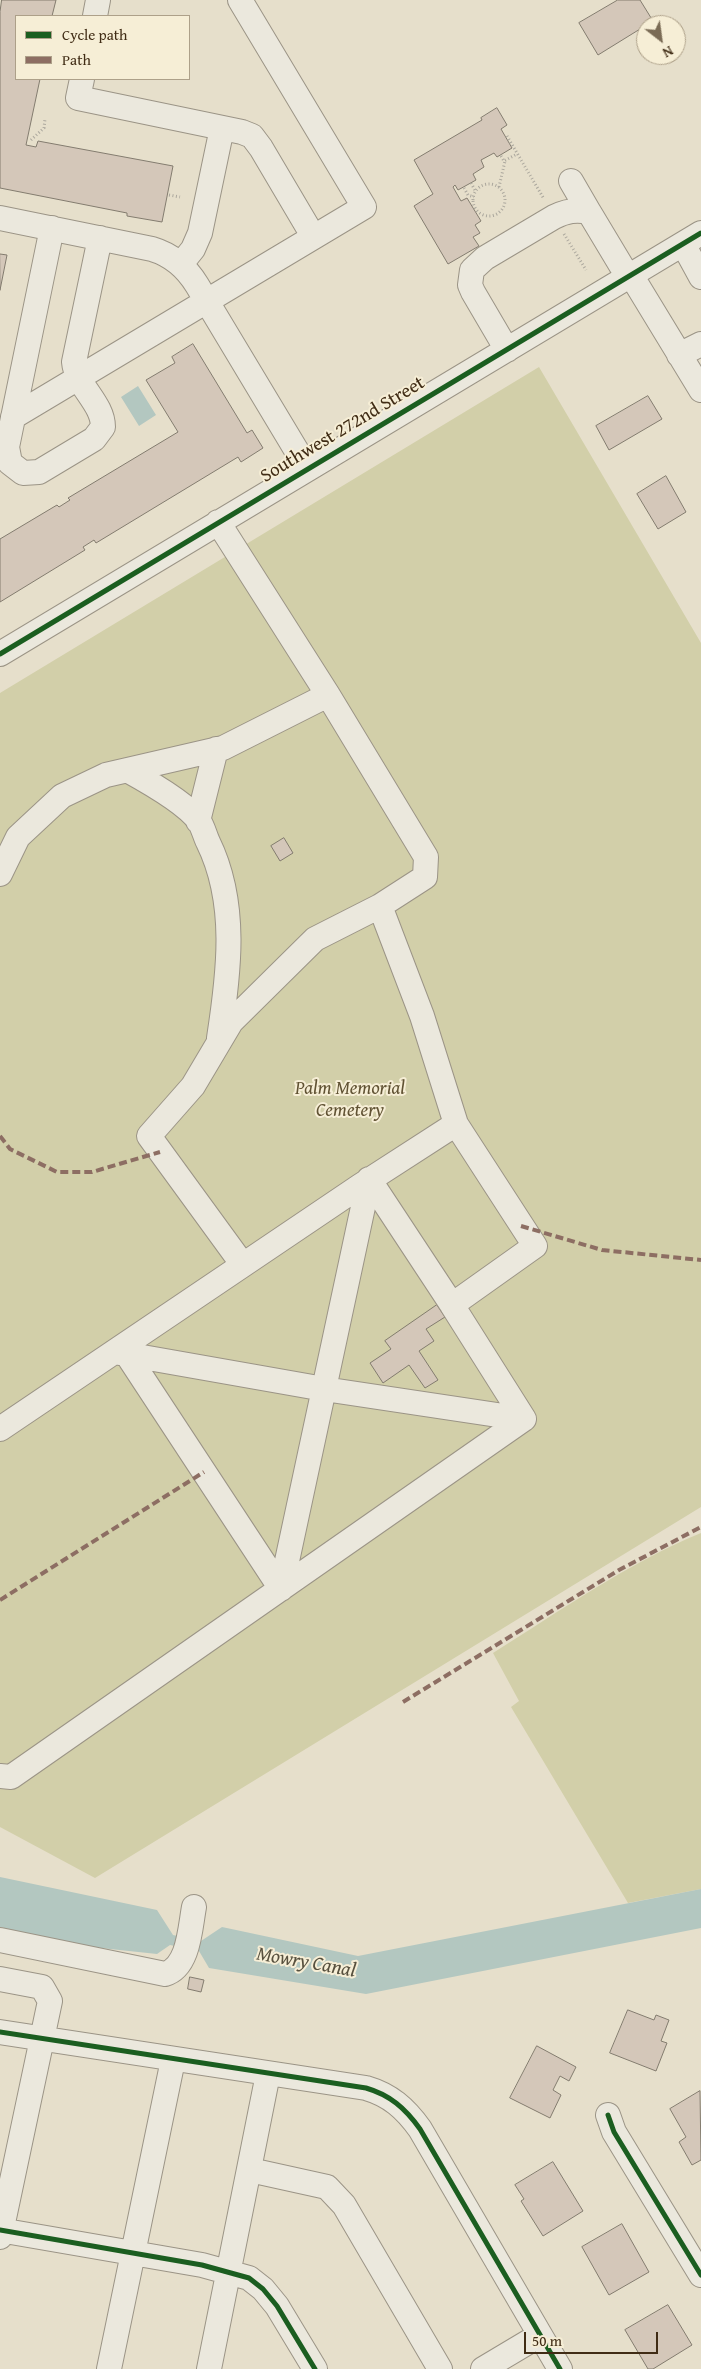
<!DOCTYPE html>
<style>
body{margin:0}
#map{position:relative;width:701px;height:2369px;overflow:hidden;background:#e6dfcb;font-family:"Gentium Book Plus",serif}
canvas{display:block}
.legend{position:absolute;left:15px;top:15px;width:175px;height:65px;box-sizing:border-box;background:#f6eed6;border:1px solid #ada089;margin:0;padding:6px 9px;list-style:none;font-size:15px;color:#402c15}
.legend li{display:flex;align-items:center;gap:10px;height:25px}
.legend b{width:25px;border:1px solid #ada089}
.north{position:absolute;left:636px;top:15px;width:50px;height:50px;box-sizing:border-box;background:#f6eed6;border:1px solid #ada089;border-radius:50%;rotate:150deg;font-size:14px;font-weight:700;line-height:20px;text-align:center;color:#402c15}
.north::after{content:'';display:block;margin:auto;width:18px;height:22px;background:#7a6b55;clip-path:polygon(50% 0,100% 100%,50% 72%,0 100%)}
.scale{position:absolute;left:524px;top:2332px;width:134px;height:22px;box-sizing:border-box;border:2px solid #402c15;border-top:0;padding-left:6px;font-size:15px;line-height:18px;white-space:nowrap;color:#402c15;-webkit-text-stroke:4px #f6eed6;paint-order:stroke}
</style>
<div id="map">
<canvas width="701" height="2369"></canvas>
<ul class="legend">
<li><b style="height:6px;background:#1b5e20"></b>Cycle path</li>
<li><b style="height:6px;background:#8d6e63"></b>Path</li>
</ul>
<div class="north">N</div>
<div class="scale">50 m</div>
</div>
<script>
const context = document.querySelector('canvas').getContext('2d');
context.lineJoin = 'round';
function fill(path, color) { context.fillStyle = color; context.fill(path, 'evenodd'); }
function stroke(path, color, width, dash) { context.strokeStyle = color; context.lineWidth = width; context.lineCap = dash ? 'butt' : 'round'; context.setLineDash(dash || []); context.stroke(path); }
function write(font, color, halo, rows, align = 'center') {
  context.font = font + ' "Gentium Book Plus",serif'; context.lineWidth = 4; context.setLineDash([]); context.textBaseline = 'middle'; context.strokeStyle = halo; context.fillStyle = color; for (const [text, x, y, turn = 0] of rows) {
    context.save(); context.translate(x, y); context.rotate((+turn || 0) * Math.PI / 180); context.textAlign = isNaN(turn) ? turn : align; if (halo) context.strokeText(text, 0, 0); context.fillText(text, 0, 0); context.restore();
  }
}
fill(new Path2D(`
 M539,367L701,643V1507L95,1878L0,1827V693Z
 M701,1533V1889L628,1903L511,1707L519,1701L493,1653C560,1611 628,1563 701,1533Z`), '#d2cfa9');
fill(new Path2D(`
 M138,386L156,415L139,426L121,397Z
 M0,1877L157,1910L173,1935L201,1941L222,1927L358,1956L701,1889V1928L366,1994L209,1968L199,1951L170,1945L157,1954L82,1946L0,1927Z`), '#b3c7c0');
const building = new Path2D(`
 M2,0H56L52,16H16V79H40L26,145L36,147L38,141L173,166L162,222L127,216V213L0,188V12Z
 M618,0H640L653,21L598,55L579,23Z
 M497,108L507,125L501,129L512,148L497,157L494,153L481,160L484,167L473,174L476,180L458,190L455,185L453,187L461,201L467,198L481,221L475,225L480,233L473,237L479,246L448,264L414,206L433,194L414,160L482,120L481,118Z
 M0,254L7,255L0,290Z
 M193,344L247,433L252,430L263,448L241,462L238,457L96,543L94,540L83,547L85,550L0,602V539L57,505L59,507L70,500L68,498L178,432L146,380L175,363L172,357Z
 M648,396L662,419L609,450L596,426Z
 M666,476L686,512L658,529L637,494Z
 M284,838L293,853L280,861L271,846Z
 M437,1305L445,1317L426,1329L434,1341L419,1351L438,1380L425,1388L409,1365L383,1383L370,1363L391,1349L385,1341Z
 M190,1977L204,1980L201,1992L188,1989Z
 M628,2010L654,2020L656,2015L669,2020L661,2041L667,2043L656,2071L610,2053Z
 M537,2046L576,2067L569,2081L560,2076L553,2090L561,2095L550,2118L510,2098Z
 M700,2091L701,2160L692,2165L679,2142L686,2137L670,2109Z
 M553,2162L583,2211L543,2236L521,2201L524,2199L515,2185Z
 M622,2224L649,2272L609,2295L582,2247Z
 M668,2305L692,2345L653,2369H648L625,2330Z`);
fill(building, '#d4c7b9');
stroke(building, '#837c6f', 1);
const minor = new Path2D(`
 M95,16L98,0
 M82,79L78,98L242,132L252,136L261,148L313,236
 M571,181L589,212
 M0,218L152,249C172,255 186,267 197,285L307,468
 M52,228L7,447L10,463L23,473L39,472L94,439L103,427C103,403 76,386 74,362L100,238
 M683,244L701,277
 M181,264L193,249L200,233L222,128
 M631,275L701,390
 M507,350L473,292L470,285L472,270L485,258L554,217C566,211 576,209 589,212L628,277
 M679,355L701,344
 M13,417L364,207L240,0
 M0,654L701,233
 M127,770C147,781 186,803 199,821C203,827 205,836 208,842C238,903 229,973 219,1038
 M198,821L216,749
 M0,874L18,837L62,796L106,775L223,748L328,695
 M369,1179L452,1305
 M243,1265L149,1136L193,1086L231,1022L315,939L380,906
 M122,1347L281,1589
 M114,1352L324,1389L524,1419
 M0,1429L360,1186L456,1124
 M281,1589L369,1179
 M0,1776L11,1777L524,1419L452,1305L535,1246L456,1124L422,1016L380,906L425,877L426,857L328,695L218,522
 M0,1940L165,1974C189,1967 190,1928 194,1907
 M0,1979L42,1987L50,2001L0,2237
 M0,2032L366,2088C390,2095 405,2108 420,2129L560,2369
 M608,2115L614,2132L701,2275
 M250,2170L327,2187L344,2205L440,2369
 M0,2230L202,2265L249,2278L263,2289L277,2306L315,2369
 M109,2369L173,2060
 M209,2369L268,2074
 M483,2369L540,2335`);
stroke(minor, '#9b9486', 26);
stroke(new Path2D(`
 M507,136L544,199
 M31,140L44,128L45,119
 M501,156L504,161L517,154
 M471,183L476,192
 M473 200a16 16 0 1 1 32 0a16 16 0 1 1-32 0Z
 M499,187L505,161
 M464,188L468,195L474,197
 M169,195L180,197
 M564,234L586,270`), '#aba79d', 3, [1, 2.5]);
stroke(minor, '#ebe8dd', 24);
stroke(new Path2D(`
 M0,1136L10,1149L57,1172H92L160,1152
 M521,1226L602,1250L701,1260
 M0,1600L204,1472
 M403,1702L619,1570L701,1527`), '#8d6e63', 4, [8, 4]);
stroke(new Path2D(`
 M0,654L701,233
 M0,2032L366,2088C390,2095 405,2108 420,2129L560,2369
 M608,2115L614,2132L701,2275
 M0,2230L202,2265L249,2278L263,2289L277,2306L315,2369`), '#1b5e20', 5);
write('19px', '#402c15', '#f6eed6', [
 ["Southwest 272nd Street",343,430,-31]
]);
write('italic 19px', '#605233', '#f6eed6', [
 ["Palm Memorial",350,1089],
 ["Cemetery",350,1111]
]);
write('italic 20px', '#57503e', '#f6eed6', [
 ["Mowry Canal",306,1963,10]
]);
</script>
